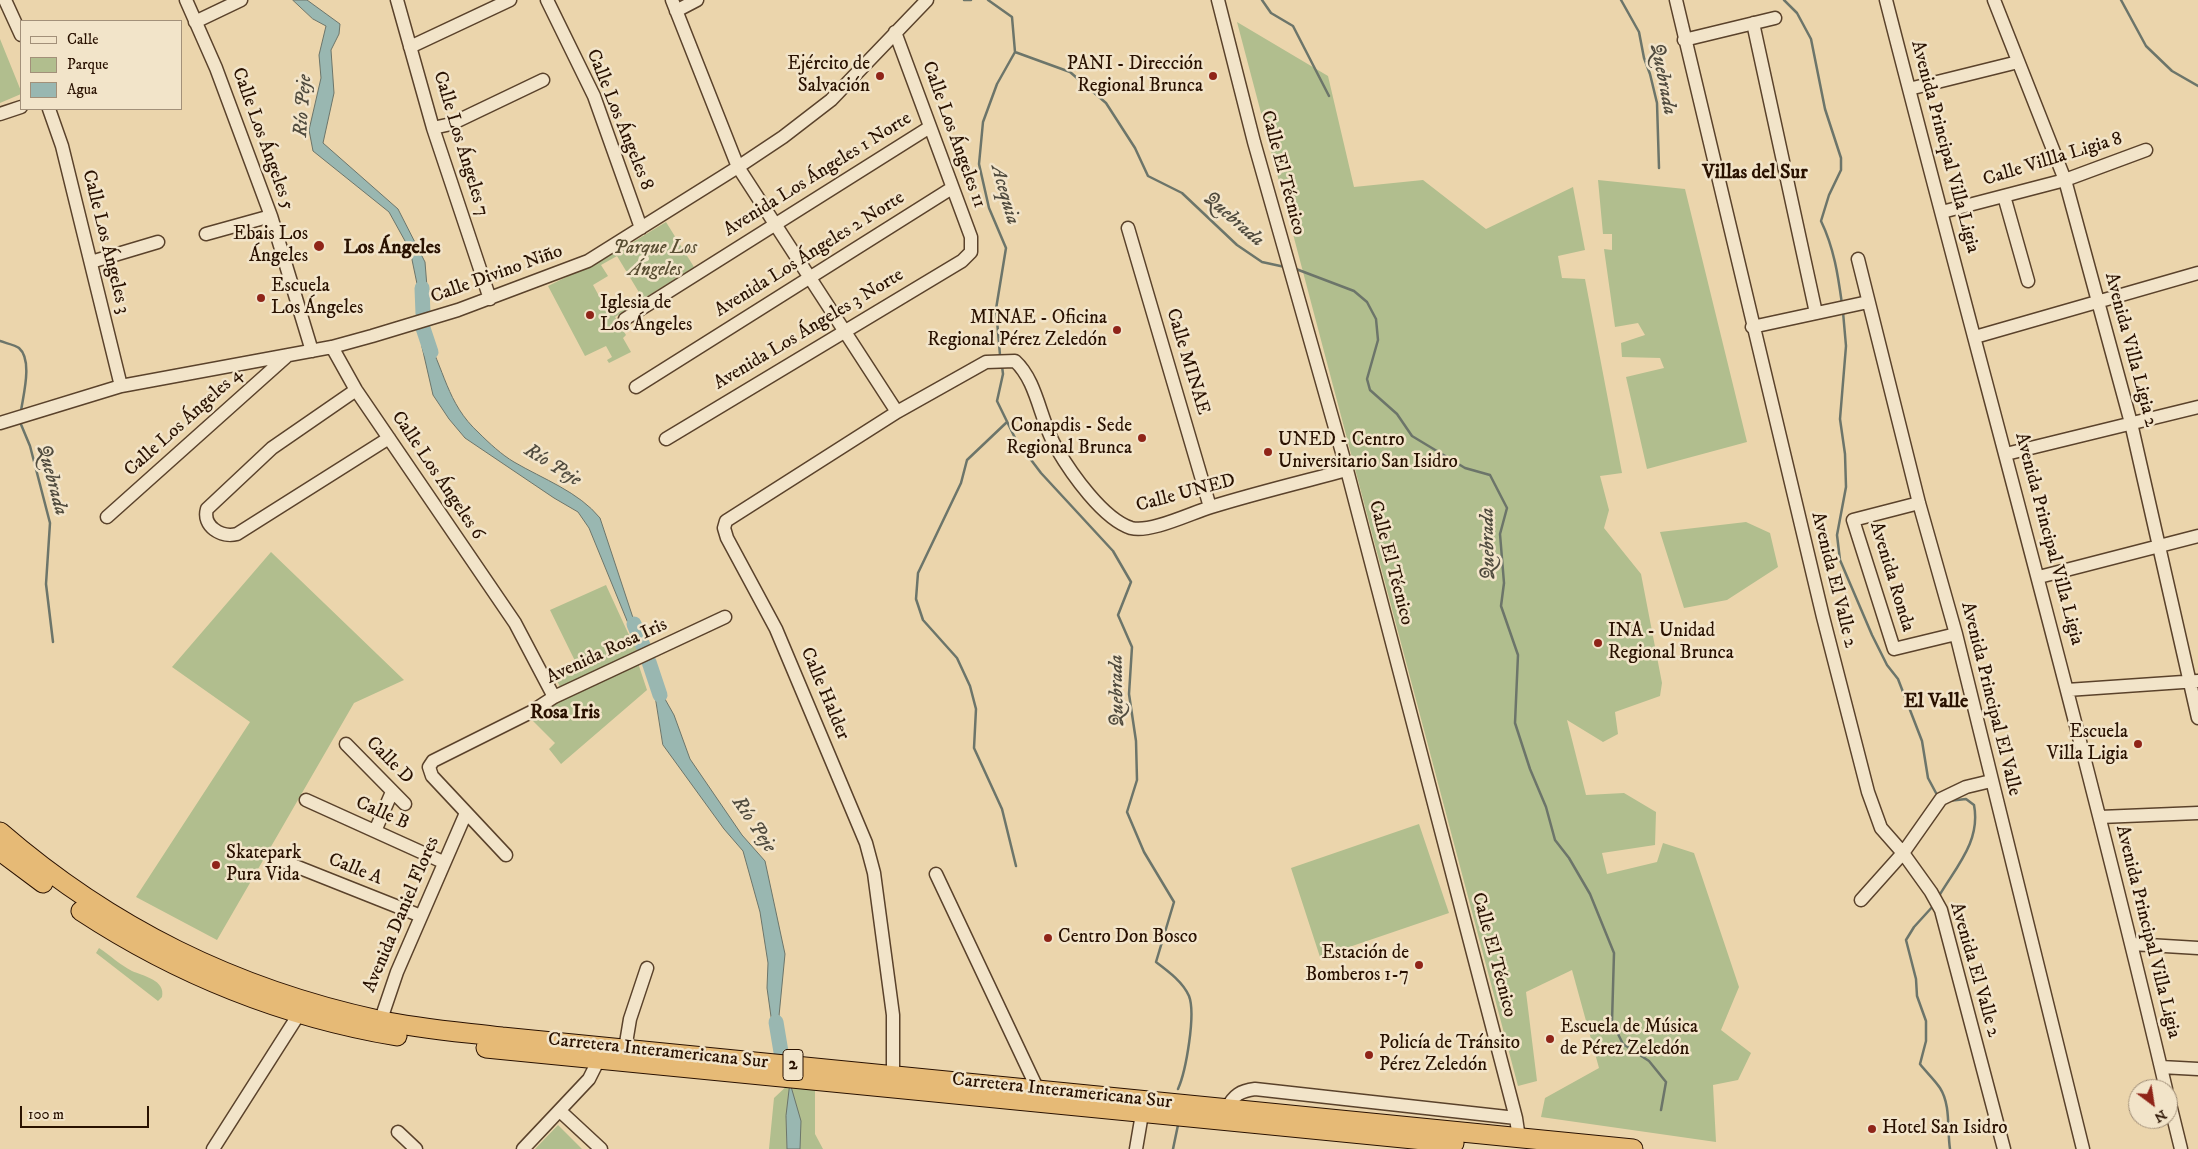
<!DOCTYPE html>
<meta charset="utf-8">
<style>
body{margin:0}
#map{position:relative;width:2198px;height:1149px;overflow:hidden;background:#ebd5ac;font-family:"IM FELL DW Pica",serif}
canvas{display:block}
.legend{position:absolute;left:20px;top:20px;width:162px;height:90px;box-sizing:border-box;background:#f2e4c9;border:1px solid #a29079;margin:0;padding:6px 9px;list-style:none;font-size:15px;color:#291100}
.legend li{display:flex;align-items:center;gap:10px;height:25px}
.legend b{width:25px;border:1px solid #a29079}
.north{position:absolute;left:2128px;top:1079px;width:50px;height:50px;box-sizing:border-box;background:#f2e4c9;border:1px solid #a29079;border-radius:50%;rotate:149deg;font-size:14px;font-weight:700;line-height:20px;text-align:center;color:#291100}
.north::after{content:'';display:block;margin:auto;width:18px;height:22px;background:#8f2418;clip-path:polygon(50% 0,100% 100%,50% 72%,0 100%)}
.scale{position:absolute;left:20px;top:1106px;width:129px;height:22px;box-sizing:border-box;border:2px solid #291100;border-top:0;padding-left:6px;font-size:15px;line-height:18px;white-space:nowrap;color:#291100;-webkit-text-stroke:4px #f2e4c9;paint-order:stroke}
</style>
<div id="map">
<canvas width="2198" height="1149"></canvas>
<ul class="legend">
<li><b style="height:6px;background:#f2e4c9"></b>Calle</li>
<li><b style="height:14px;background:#b1be8e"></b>Parque</li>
<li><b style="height:14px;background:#99b7b1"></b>Agua</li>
</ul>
<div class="north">N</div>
<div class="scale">100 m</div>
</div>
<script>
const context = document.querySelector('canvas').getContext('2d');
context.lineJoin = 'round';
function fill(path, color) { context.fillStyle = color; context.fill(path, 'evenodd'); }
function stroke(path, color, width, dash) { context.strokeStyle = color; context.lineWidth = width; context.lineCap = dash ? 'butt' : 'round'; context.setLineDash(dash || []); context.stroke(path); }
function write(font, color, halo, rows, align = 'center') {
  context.font = font + ' "IM FELL DW Pica",serif'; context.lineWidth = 5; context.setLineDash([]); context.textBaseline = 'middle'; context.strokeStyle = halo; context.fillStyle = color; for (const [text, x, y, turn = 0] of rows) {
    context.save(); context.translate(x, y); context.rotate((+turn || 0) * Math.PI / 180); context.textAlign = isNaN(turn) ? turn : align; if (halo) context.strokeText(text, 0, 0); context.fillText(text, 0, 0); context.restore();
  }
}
fill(new Path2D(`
 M1237,22L1328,76L1354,187L1423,180L1486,229L1573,187L1585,250L1558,256L1562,278L1585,279L1622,473L1600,476L1609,510L1604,528L1641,574L1662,683L1660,696L1615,712L1618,734L1603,742L1567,720L1586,795L1624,793L1656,812L1655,845L1602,853L1607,874L1657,862L1663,843L1694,853L1739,987L1721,1030L1751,1053L1738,1080L1713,1085L1716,1142L1541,1117L1545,1098L1599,1068L1572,970L1526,992L1537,1081L1518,1086Z
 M0,39L21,91V94L0,103Z
 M1598,180L1685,189L1747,442L1647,469L1626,377L1664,368L1660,358L1622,357L1621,343L1645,335L1638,323L1615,327L1604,249L1612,250V234H1603Z
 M666,222L694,267L643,299L617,256L601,265L608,276L593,285L605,307L607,306L613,316L624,309L618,299L621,296L629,308L615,317L626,335L623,338L631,352L609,363L607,360L612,357L606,346L585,356L548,286L615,253Z
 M1746,522L1770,533L1778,567L1727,600L1684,608L1660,532Z
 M271,552L404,680L354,703L217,940L136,897L250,722L172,667Z
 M606,585L628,633L639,651L560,687L555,676L577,665L550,610Z
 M638,663L647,690L561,764L549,749L555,743L531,719L556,703Z
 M1419,824L1449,913L1320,957L1291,868Z
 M99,948C110,955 120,965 132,971C143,976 166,980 162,997L158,1001L96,953Z
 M790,1083L815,1089V1134L823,1149H800L786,1116L787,1149H769L774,1098Z
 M558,1125L582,1149H535Z`), '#b1be8e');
const water = new Path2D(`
 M293,0H307L340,24L339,34L331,50L334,93L323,143L398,209L425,262L427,287L422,308L410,250L389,212L313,151L309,130L321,78L319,55L326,26L313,19Z
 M424,333C445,369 446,403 479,433C489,443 502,455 514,462C543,479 579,492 600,518L641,642L630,628L589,528L578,512L554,498L465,438L449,419L433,395L422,347Z
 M652,676L674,715L690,759L742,835L765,861L785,954L779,1016L783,1032L778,1042L773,1031L767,988L768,963L760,912L743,851L724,829L663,745Z
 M790,1083L801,1121L800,1149H787L786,1116Z`);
fill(water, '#99b7b1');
stroke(water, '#6c756a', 1);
stroke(new Path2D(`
 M964,0H971
 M988,0L1012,17L1015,52L997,84L983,122L979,164L989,208L1006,248L996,309L1000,355
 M1262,0L1271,13L1293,26L1329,96
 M1621,0L1639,32L1644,58L1650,74L1657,103L1659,168
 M1784,0L1797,13L1811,39L1825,109L1841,158V170L1829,195L1821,221C1834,248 1838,275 1842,304
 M2121,0L2146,46L2172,71L2198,86
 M1015,52L1070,72L1106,103L1135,148L1148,176L1182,193L1237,245L1262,262L1285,267
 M1296,269L1354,291L1367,302L1376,319L1378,340L1367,379L1370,390L1397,414L1412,436L1465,468L1490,475L1507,508L1500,534L1504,583L1501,606L1518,655L1515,723L1530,769L1546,807L1555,840L1569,858L1590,894L1614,953L1612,1022L1623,1044L1649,1061L1666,1082L1661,1110
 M1843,312L1846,346L1840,419L1845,454L1846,487L1837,535L1840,560L1872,635L1887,665L1898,679L1922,741L1928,778L1936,793
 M0,341C5,343 15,345 19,348C33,360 23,396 21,411
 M1002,366L1003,374L997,401L1016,440L1041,473L1113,551L1131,582L1118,615L1132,647L1129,694L1136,741L1137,780L1127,812L1144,852L1174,902L1156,962C1168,971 1183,982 1189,996C1196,1014 1186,1071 1178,1089
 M20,422L30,446L50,523L46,584L53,642
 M1007,422L967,460L961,483L918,573L916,599L923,620L957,658L970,686L976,709L974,748L1002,809L1016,866
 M1939,896C1956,867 1981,841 1974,805L1966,799L1948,801
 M1934,905L1914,927L1906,940L1916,979L1917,996L1926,1021V1041L1920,1064C1926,1072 1934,1079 1940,1088C1951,1105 1947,1130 1950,1149
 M1173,1149L1178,1125`), '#6c756a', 2.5);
stroke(new Path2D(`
 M422,288L423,314
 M423,328L431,352
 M634,624L644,648
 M649,662L660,695
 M776,1022L781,1052`), '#99b7b1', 15);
const minor = new Path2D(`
 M5,0L21,35
 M186,0L216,68L271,216L312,351
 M397,0L433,128L490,299
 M547,0L594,96L641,228
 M672,0L738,167L897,412
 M1218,0L1254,142L1347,470L1516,1118L1519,1138
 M1676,0L1823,617L1868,792L1881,828L1903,853L1931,892L1941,910L2004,1149
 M1886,0C1979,363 2080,724 2166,1089
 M1994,0L2065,180L2131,423L2198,718
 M676,11L697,0
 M195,22L241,0
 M1753,23L1816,313
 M1684,40L1775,18
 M410,47L510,0
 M1909,89L2018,62
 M49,109L62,146L121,386
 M0,114L21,107
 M433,128L451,124L543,80
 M2004,196L2028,281
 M1942,212L2065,180L2146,150
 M1128,228L1210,507
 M206,234L271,216
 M1858,259L1919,503L1956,634L2083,1149
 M91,262L158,242
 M625,319L930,127
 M1752,327L1868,302
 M1975,337L2198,273
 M332,347L356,390L515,623L554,697
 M636,387L952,188
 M356,390L272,448L207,509C202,526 221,538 237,534L389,438
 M0,423L121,386L332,347L372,336L458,310L588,261L738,167L783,137L831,100L927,0
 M666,439L962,261L971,252V237L895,32
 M2006,454L2198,407
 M1919,503L1853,520L1894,649L1956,634
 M107,517L286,357
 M2039,577L2198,536
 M2067,690L2198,681
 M346,744L405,804
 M306,800L443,862
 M2100,817L2198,813
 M375,831L392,792
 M506,855L432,776L429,767L433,761L531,712L554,697L725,617
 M275,858L421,916
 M936,874L1038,1090
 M1861,900L1903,853L1941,799L1966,787L1991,781
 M2132,944L2198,948
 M378,1028L397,972L466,813
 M625,1049L630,1019L647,968
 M2161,1067L2198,1069
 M893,1082V1015L874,873L866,843L776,629L727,538L724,528L726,521L897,412L986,362L1015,361C1038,382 1040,422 1057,449C1071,473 1103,519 1131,528C1151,533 1191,513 1211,507C1256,493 1302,482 1347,470
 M2168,1096L2181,1149
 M1227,1108C1234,1095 1240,1091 1255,1089L1516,1118
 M560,1111L601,1149
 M398,1132L416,1149
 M213,1149L299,1014
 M523,1149L589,1079L599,1059
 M1136,1149L1142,1114`);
const highway = new Path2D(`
 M0,832C111,928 235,989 378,1020C419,1029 461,1032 502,1037L1633,1149
 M0,851L43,883
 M81,911C177,974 284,1017 397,1036
 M486,1048L1454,1143`);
stroke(minor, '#5a422b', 15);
stroke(highway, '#291100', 21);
stroke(minor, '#f2e4c9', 12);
stroke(highway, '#e6ba76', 19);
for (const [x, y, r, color] of [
 [880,76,5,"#8f2418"],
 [1213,76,5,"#8f2418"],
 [319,246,6,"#8f2418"],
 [261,298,5,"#8f2418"],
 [590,315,5,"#8f2418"],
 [1117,330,5,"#8f2418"],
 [1142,438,5,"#8f2418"],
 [1268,452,5,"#8f2418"],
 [1598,643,5,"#8f2418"],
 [2138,744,5,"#8f2418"],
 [216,865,5,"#8f2418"],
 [1048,938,5,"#8f2418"],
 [1419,965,5,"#8f2418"],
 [1550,1039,5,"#8f2418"],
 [1369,1055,5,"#8f2418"],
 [1872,1129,5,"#8f2418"]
]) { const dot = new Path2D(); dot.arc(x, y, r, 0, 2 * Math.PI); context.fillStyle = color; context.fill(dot); stroke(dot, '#f2e4c9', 2); }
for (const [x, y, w] of [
 [793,1065,20]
]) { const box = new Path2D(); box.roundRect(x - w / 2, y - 15.5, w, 31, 4); context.fillStyle = '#f2e4c9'; context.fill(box); stroke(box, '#291100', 1); }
write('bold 18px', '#291100', null, [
 ["2",793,1065]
]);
write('19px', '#291100', '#f2e4c9', [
 ["Ejército de",870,65,"right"],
 ["Salvación",870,87,"right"],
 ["PANI - Dirección",1203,65,"right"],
 ["Regional Brunca",1203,87,"right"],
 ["Ebais Los",308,235,"right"],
 ["Ángeles",308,257,"right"],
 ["Escuela",271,287],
 ["Los Ángeles",271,309],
 ["Iglesia de",600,304],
 ["Los Ángeles",600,326],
 ["MINAE - Oficina",1107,319,"right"],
 ["Regional Pérez Zeledón",1107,341,"right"],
 ["Conapdis - Sede",1132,427,"right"],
 ["Regional Brunca",1132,449,"right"],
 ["UNED - Centro",1278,441],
 ["Universitario San Isidro",1278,463],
 ["INA - Unidad",1608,632],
 ["Regional Brunca",1608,654],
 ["Escuela",2128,733,"right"],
 ["Villa Ligia",2128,755,"right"],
 ["Skatepark",226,854],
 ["Pura Vida",226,876],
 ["Centro Don Bosco",1058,938],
 ["Estación de",1409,954,"right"],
 ["Bomberos 1-7",1409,976,"right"],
 ["Escuela de Música",1560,1028],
 ["de Pérez Zeledón",1560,1050],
 ["Policía de Tránsito",1379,1044],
 ["Pérez Zeledón",1379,1066],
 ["Hotel San Isidro",1882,1129]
], 'left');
write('19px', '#291100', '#f2e4c9', [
 ["Calle Los Ángeles 8",619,120,68],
 ["Calle Los Ángeles 11",953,135,70],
 ["Calle Los Ángeles 5",262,139,70],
 ["Calle Los Ángeles 7",460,144,73],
 ["Avenida Principal Villa Ligia",1944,147,75],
 ["Calle Villla Ligia 8",2053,160,-17],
 ["Calle El Técnico",1282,173,75],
 ["Avenida Los Ángeles 1 Norte",818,175,-32],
 ["Calle Los Ángeles 3",105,242,76],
 ["Avenida Los Ángeles 2 Norte",810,255,-32],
 ["Calle Divino Niño",497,275,-20],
 ["Avenida Los Ángeles 3 Norte",809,330,-31],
 ["Avenida Villa Ligia 2",2130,350,75],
 ["Calle MINAE",1187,362,73],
 ["Calle Los Ángeles 4",184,423,-42],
 ["Calle Los Ángeles 6",437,476,56],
 ["Calle UNED",1186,494,-15],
 ["Avenida Principal Villa Ligia",2048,539,75],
 ["Calle El Técnico",1390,563,75],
 ["Avenida Ronda",1891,577,73],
 ["Avenida El Valle 2",1833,580,76],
 ["Avenida Rosa Iris",607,652,-25],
 ["Calle Halder",824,694,67],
 ["Avenida Principal El Valle",1990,699,76],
 ["Calle D",389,761,45],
 ["Calle B",382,814,24],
 ["Calle A",355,870,22],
 ["Avenida Daniel Flores",402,915,-67],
 ["Avenida Principal Villa Ligia",2147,932,76],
 ["Calle El Técnico",1493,955,75],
 ["Avenida El Valle 2",1974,970,74],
 ["Carretera Interamericana Sur",658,1052,6],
 ["Carretera Interamericana Sur",1062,1092,6]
]);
write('italic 19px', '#594e32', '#f2e4c9', [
 ["Parque Los",655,249],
 ["Ángeles",655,271]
]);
write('italic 20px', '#504b3e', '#f2e4c9', [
 ["Quebrada",1662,79,79],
 ["Río Peje",304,106,-86],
 ["Acequia",1004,195,74],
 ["Quebrada",1233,220,41],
 ["Río Peje",552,466,32],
 ["Quebrada",51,480,75],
 ["Quebrada",1489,544,-91],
 ["Quebrada",1118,691,-91],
 ["Río Peje",753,825,56]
]);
write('bold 20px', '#291100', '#f2e4c9', [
 ["Villas del Sur",1755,174],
 ["Los Ángeles",392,249],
 ["El Valle",1936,703],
 ["Rosa Iris",565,714]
]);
</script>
